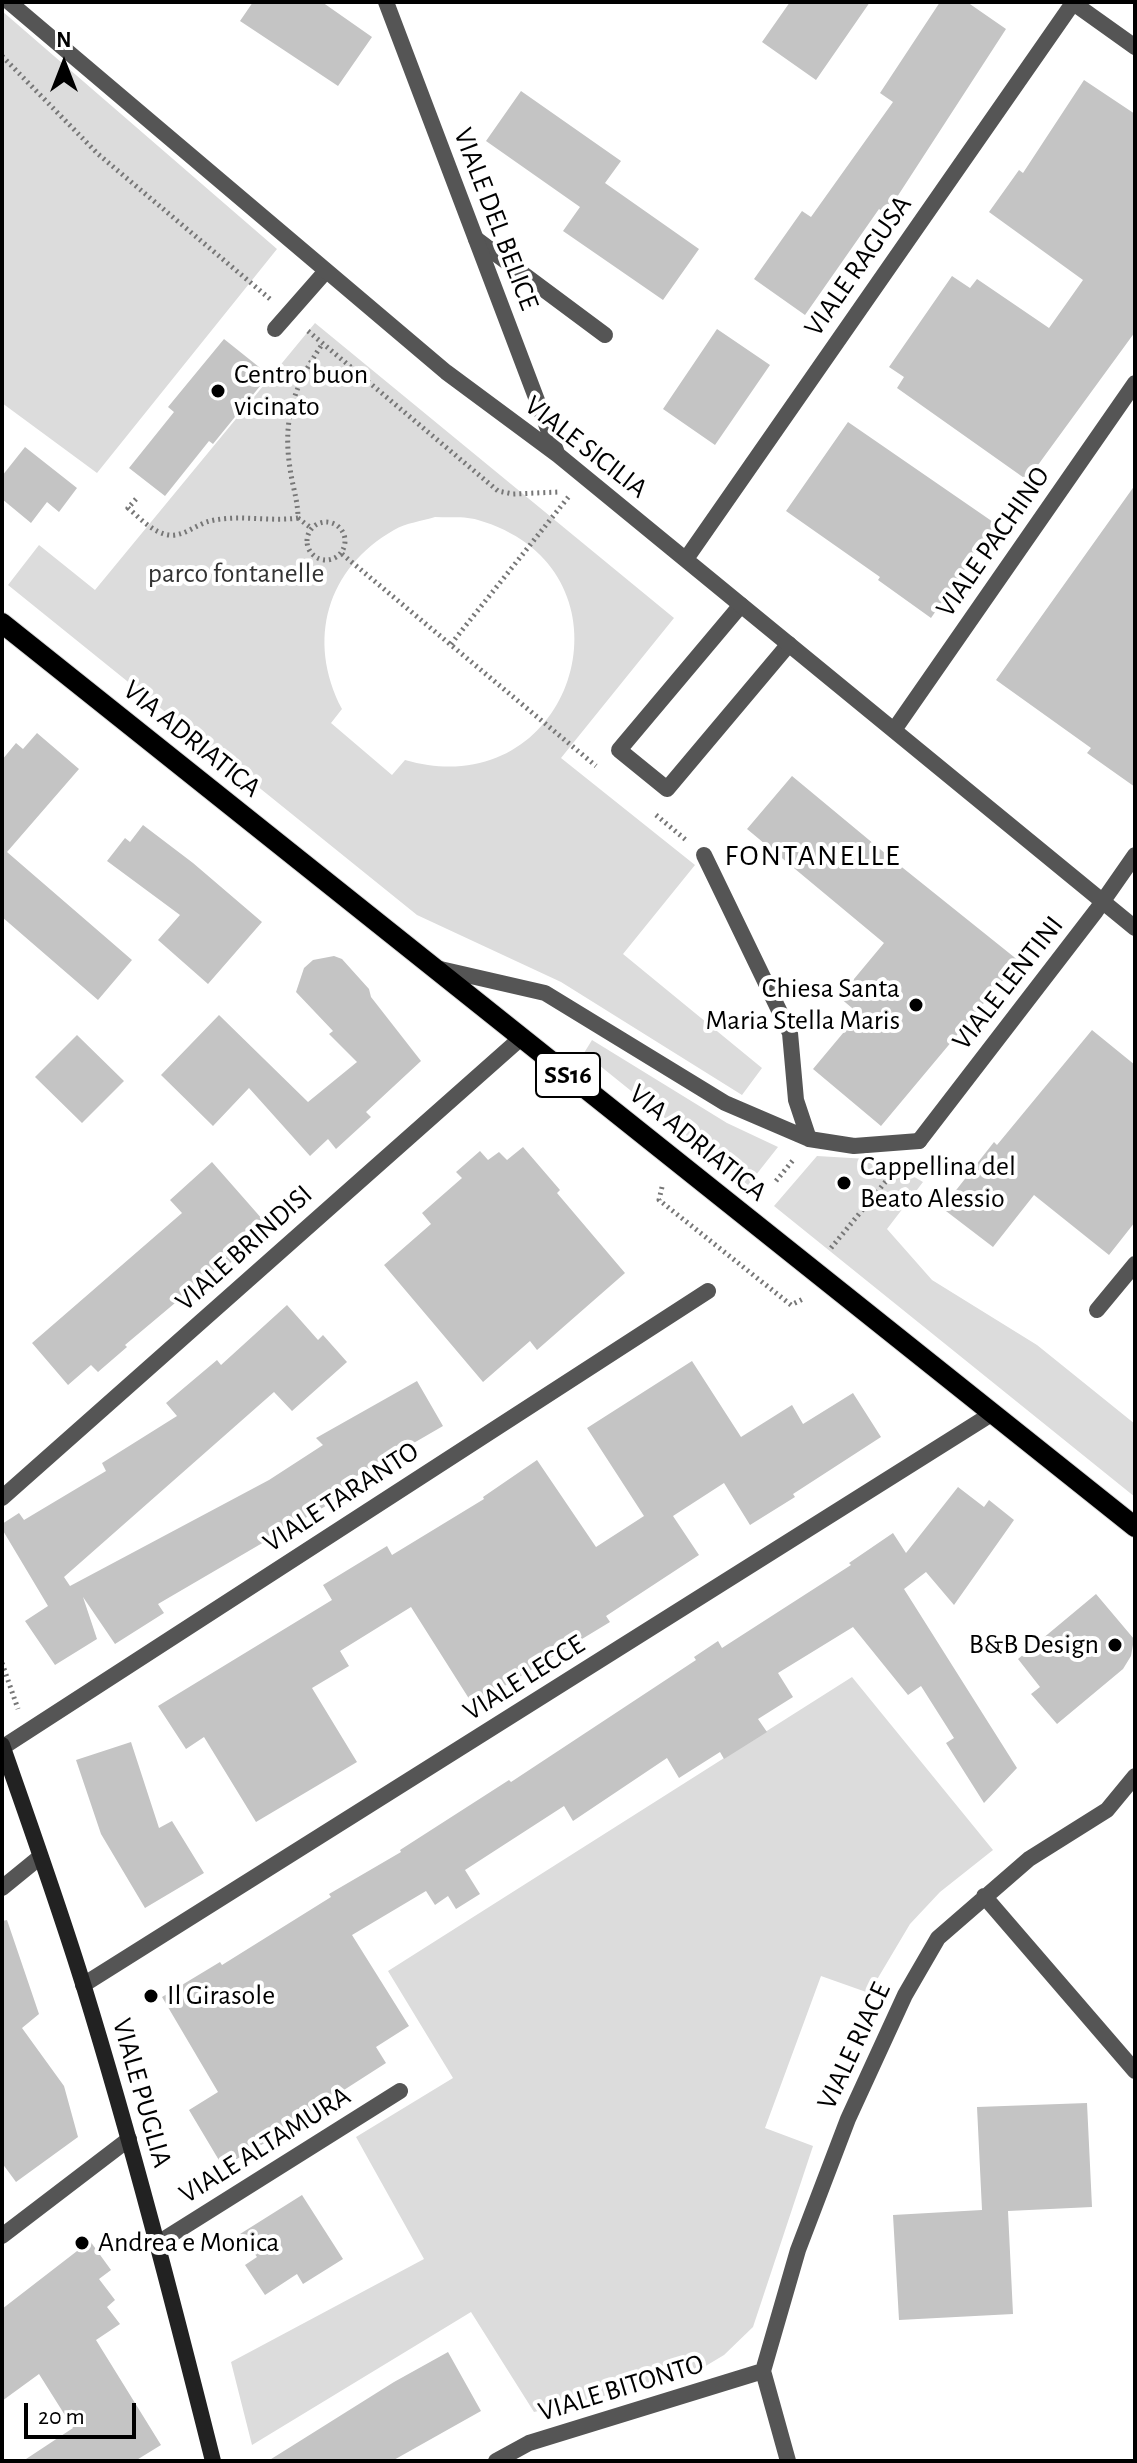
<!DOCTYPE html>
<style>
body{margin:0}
#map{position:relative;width:1137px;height:2463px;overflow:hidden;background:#fff;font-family:"Alegreya Sans",sans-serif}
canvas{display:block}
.frame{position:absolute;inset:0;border:4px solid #000;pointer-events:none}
.north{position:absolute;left:24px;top:24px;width:80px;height:80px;-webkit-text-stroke:6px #fff;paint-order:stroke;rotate:0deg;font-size:22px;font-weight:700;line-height:32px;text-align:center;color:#000}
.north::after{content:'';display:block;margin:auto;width:28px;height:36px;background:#000;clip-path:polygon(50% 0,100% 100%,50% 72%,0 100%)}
.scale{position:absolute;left:24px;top:2403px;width:112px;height:36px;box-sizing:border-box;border:4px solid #000;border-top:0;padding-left:10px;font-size:24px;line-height:28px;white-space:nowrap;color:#000;-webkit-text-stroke:6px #fff;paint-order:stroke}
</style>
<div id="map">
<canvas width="1137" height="2463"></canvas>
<div class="frame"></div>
<div class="north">N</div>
<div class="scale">20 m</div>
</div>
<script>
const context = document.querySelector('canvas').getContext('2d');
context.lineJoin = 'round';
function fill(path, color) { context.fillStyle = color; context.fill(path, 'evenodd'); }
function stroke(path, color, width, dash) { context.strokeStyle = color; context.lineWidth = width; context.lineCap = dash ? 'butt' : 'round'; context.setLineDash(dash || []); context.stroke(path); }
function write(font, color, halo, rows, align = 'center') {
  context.font = font + ' "Alegreya Sans",sans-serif'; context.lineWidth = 8; context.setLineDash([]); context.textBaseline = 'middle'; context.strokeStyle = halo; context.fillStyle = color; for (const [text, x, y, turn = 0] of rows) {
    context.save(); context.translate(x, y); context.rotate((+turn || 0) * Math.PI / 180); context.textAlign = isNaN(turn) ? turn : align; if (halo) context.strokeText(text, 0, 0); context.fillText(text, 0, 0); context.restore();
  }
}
fill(new Path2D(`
 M2,11L277,249L97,473L2,403Z
 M315,323L674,618L561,758L695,865L623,954L762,1068L742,1095L561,982L417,915L8,585L39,545L95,590ZM435,517C449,518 465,516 478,520C647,569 576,809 405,760L392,775L331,723L342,709C306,640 327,568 394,530C406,523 422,521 435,517Z
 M592,1040L727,1123L778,1147L748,1185L584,1053Z
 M817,1156L885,1160L923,1182L887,1229L932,1280L1037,1345L1135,1424V1497L774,1206Z
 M852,1677L993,1850L940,1892L910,1924L869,1993L821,1976L765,2128L813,2146L753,2327L724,2355L689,2376L534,2412L471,2312L252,2445L231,2362L424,2259L356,2137L453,2078L388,1971Z`), '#dcdcdc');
fill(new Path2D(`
 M253,2H322L372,37L338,86L240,21Z
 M790,2H870L816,80L762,42Z
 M940,2H967L1006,29L886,214L879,209L805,315L754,279L802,211L811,217L893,102L880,93Z
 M1084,80L1135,114V332L1027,480L897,388L904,377L889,367L952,276L970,288L977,279L1049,328L1083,280L989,212L1019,170L1023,173Z
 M521,91L621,161L605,183L699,249L663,300L563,231L580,207L486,141Z
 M717,329L770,365L715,445L663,409Z
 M224,339L269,375L213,444L209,441L165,496L129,468L174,412L168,407Z
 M848,422L996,524L931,618L878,580L880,577L786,511Z
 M25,447L77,488L59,512L47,502L31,523L2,499V476Z
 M1135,485V787L1087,753L1091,748L996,680Z
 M37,733L79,769L7,852L132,960L98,1000L2,917V760L16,743L23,749Z
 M792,776L898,864L1019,961L881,1126L813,1069L859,1014L839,997L884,943L747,829Z
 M143,825L193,863L262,922L208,984L158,940L180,915L107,861L125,838L130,842Z
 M334,956L342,959L369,989L371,997L421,1061L366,1112L371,1117L336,1149L328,1139L310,1156L249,1088L213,1126L161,1075L219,1015L308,1102L357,1062L329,1034L333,1031L296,992L304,968L313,960Z
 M1092,1030L1135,1065V1222L1109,1255L1034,1195L993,1247L942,1208L994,1142L997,1145Z
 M77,1035L124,1081L82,1123L35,1077Z
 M523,1147L560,1190L557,1193L625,1273L537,1350L530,1341L483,1382L384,1265L431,1224L422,1213L462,1178L456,1172L480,1151L488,1160L499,1152L507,1160Z
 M212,1162L270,1228L228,1265L225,1261L125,1345L127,1347L98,1372L91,1365L68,1385L32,1343L182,1213L170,1200Z
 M287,1305L318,1340L323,1335L347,1362L292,1411L274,1392L64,1577L70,1586L269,1480L323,1445L316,1438L417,1381L443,1426L343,1484L348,1493L158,1604L164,1613L115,1644L83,1597L97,1639L55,1665L25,1621L48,1606L2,1529V1524L19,1513L24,1520L106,1471L102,1463L177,1416L166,1403L217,1360L221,1365Z
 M692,1361L741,1437L792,1405L803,1424L853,1393L881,1437L793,1494L795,1497L750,1525L724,1483L673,1516L699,1555L606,1616L610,1622L473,1705L411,1607L340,1651L349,1666L312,1688L357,1762L256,1822L204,1737L186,1749L158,1706L332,1600L323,1585L387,1546L392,1555L484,1499L483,1497L537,1460L596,1547L644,1516L587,1428Z
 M958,1487L984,1507L989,1500L1014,1520L954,1605L926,1572L904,1589L1017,1768L984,1803L946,1743L954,1738L921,1686L908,1695L853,1627L778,1673L793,1697L758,1719L767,1732L724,1759L720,1752L679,1778L667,1758L573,1821L564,1806L465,1870L480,1894L456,1909L448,1896L435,1905L426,1891L352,1935L409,2026L376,2047L386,2063L280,2131L282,2133L223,2167L189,2110L218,2092L162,1997L220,1962L222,1965L331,1897L329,1894L401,1852L400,1850L509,1780L511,1782L696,1660L694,1657L718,1641L722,1648L851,1565L849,1563L893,1533L906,1553Z
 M1096,1594L1134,1639L1131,1656L1123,1669L1057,1724L1031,1694L1040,1687L1018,1659Z
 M131,1742L159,1828L172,1821L204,1873L145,1908L101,1834L76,1760Z
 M7,1920L39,2014L22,2028L64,2086L78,2137L16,2182L2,2163V1921Z
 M1087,2103L1092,2207L1008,2211L1013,2314L899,2320L893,2215L982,2210L977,2107Z
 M302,2195L343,2259L303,2284L297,2274L265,2295L245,2265L257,2257L240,2234Z
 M90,2241L111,2270L99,2279L115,2300L107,2307L120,2324L96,2340L161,2445L135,2461H23L73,2428L39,2374L2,2401V2309Z
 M448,2352L481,2411L392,2461H268L394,2382Z`), '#c4c4c4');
const primary = new Path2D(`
 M2,623L1135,1527`);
stroke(primary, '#dbdbdb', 22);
stroke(new Path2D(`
 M2,56L98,154L270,299
 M308,331L498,491L513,494L559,492
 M136,499L128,508C140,518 153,533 169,535C183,537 197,524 210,521C239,514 269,522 298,518C298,500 292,485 290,468C282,418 295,384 323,343
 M298,518L311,528
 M307 541a19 19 0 1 1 38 0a19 19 0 1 1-38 0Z
 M342,554L596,766
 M451,644L570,495
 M656,815L686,840
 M776,1181L794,1159
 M662,1187L659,1200L791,1305L805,1298
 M831,1248L896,1169
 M2,1663L18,1709`), '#777', 5, [2, 4]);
stroke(new Path2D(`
 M476,239L605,335
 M275,329L326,271
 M741,605L619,750L667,789L789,644
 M704,855L790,1033L796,1100L809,1139
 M436,968L545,993L725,1103L809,1139L854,1146L919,1141`), '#555', 16);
stroke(new Path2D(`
 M9,2L446,372L558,455L1135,928
 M386,2L557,453
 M1072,2L1135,47
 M686,559L1073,3
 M894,730L1135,383
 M919,1141L1096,911L1135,855
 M1097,1310L1135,1264
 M2,1498L521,1038
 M3,1747L708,1291
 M2,1888L40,1857
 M984,1896L1135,2071
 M83,1985L993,1413
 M2,2236L129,2139
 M158,2243L400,2091
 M496,2461L529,2443L763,2371
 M788,2461L763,2371L798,2250L848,2119L905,1995L938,1938L1029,1859L1107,1810L1135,1776`), '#555', 16);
stroke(new Path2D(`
 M2,1745C30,1825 59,1906 84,1987C132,2143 173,2302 213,2461`), '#222', 16);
stroke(primary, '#000', 20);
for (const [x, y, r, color] of [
 [218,391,8,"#000"],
 [916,1005,8,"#000"],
 [844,1183,8,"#000"],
 [1115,1645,8,"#000"],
 [151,1996,8,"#000"],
 [82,2243,8,"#000"]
]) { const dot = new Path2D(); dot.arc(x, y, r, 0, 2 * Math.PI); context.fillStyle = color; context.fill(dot); stroke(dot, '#fff', 3); }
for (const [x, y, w] of [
 [568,1075,64]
]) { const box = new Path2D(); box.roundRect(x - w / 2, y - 22, w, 44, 6); context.fillStyle = '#fff'; context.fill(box); stroke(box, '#000', 2); }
write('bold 26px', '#000', null, [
 ["SS16",568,1075]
]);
write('28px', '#000', '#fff', [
 ["VIALE DEL BELICE",496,219,69],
 ["VIALE RAGUSA",858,266,-55],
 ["VIALE SICILIA",586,447,38],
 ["VIALE PACHINO",993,542,-55],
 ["VIA ADRIATICA",192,739,39],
 ["VIALE LENTINI",1008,983,-52],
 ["VIA ADRIATICA",698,1143,39],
 ["VIALE BRINDISI",244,1248,-42],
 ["VIALE TARANTO",341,1497,-33],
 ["VIALE LECCE",524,1678,-32],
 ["VIALE RIACE",854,2046,-65],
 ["VIALE PUGLIA",142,2093,74],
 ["VIALE ALTAMURA",265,2145,-32],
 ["VIALE BITONTO",621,2388,-17]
]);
write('28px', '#000', '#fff', [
 ["Centro buon",234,375],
 ["vicinato",234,407],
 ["Chiesa Santa",900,989,"right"],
 ["Maria Stella Maris",900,1021,"right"],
 ["Cappellina del",860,1167],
 ["Beato Alessio",860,1199],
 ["B&B Design",1099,1645,"right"],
 ["Il Girasole",167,1996],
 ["Andrea e Monica",98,2243]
], 'left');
write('28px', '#333', '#fff', [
 ["parco fontanelle",236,574]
]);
context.letterSpacing = '2px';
write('30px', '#000', '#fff', [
 ["FONTANELLE",813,856]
]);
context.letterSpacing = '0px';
</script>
